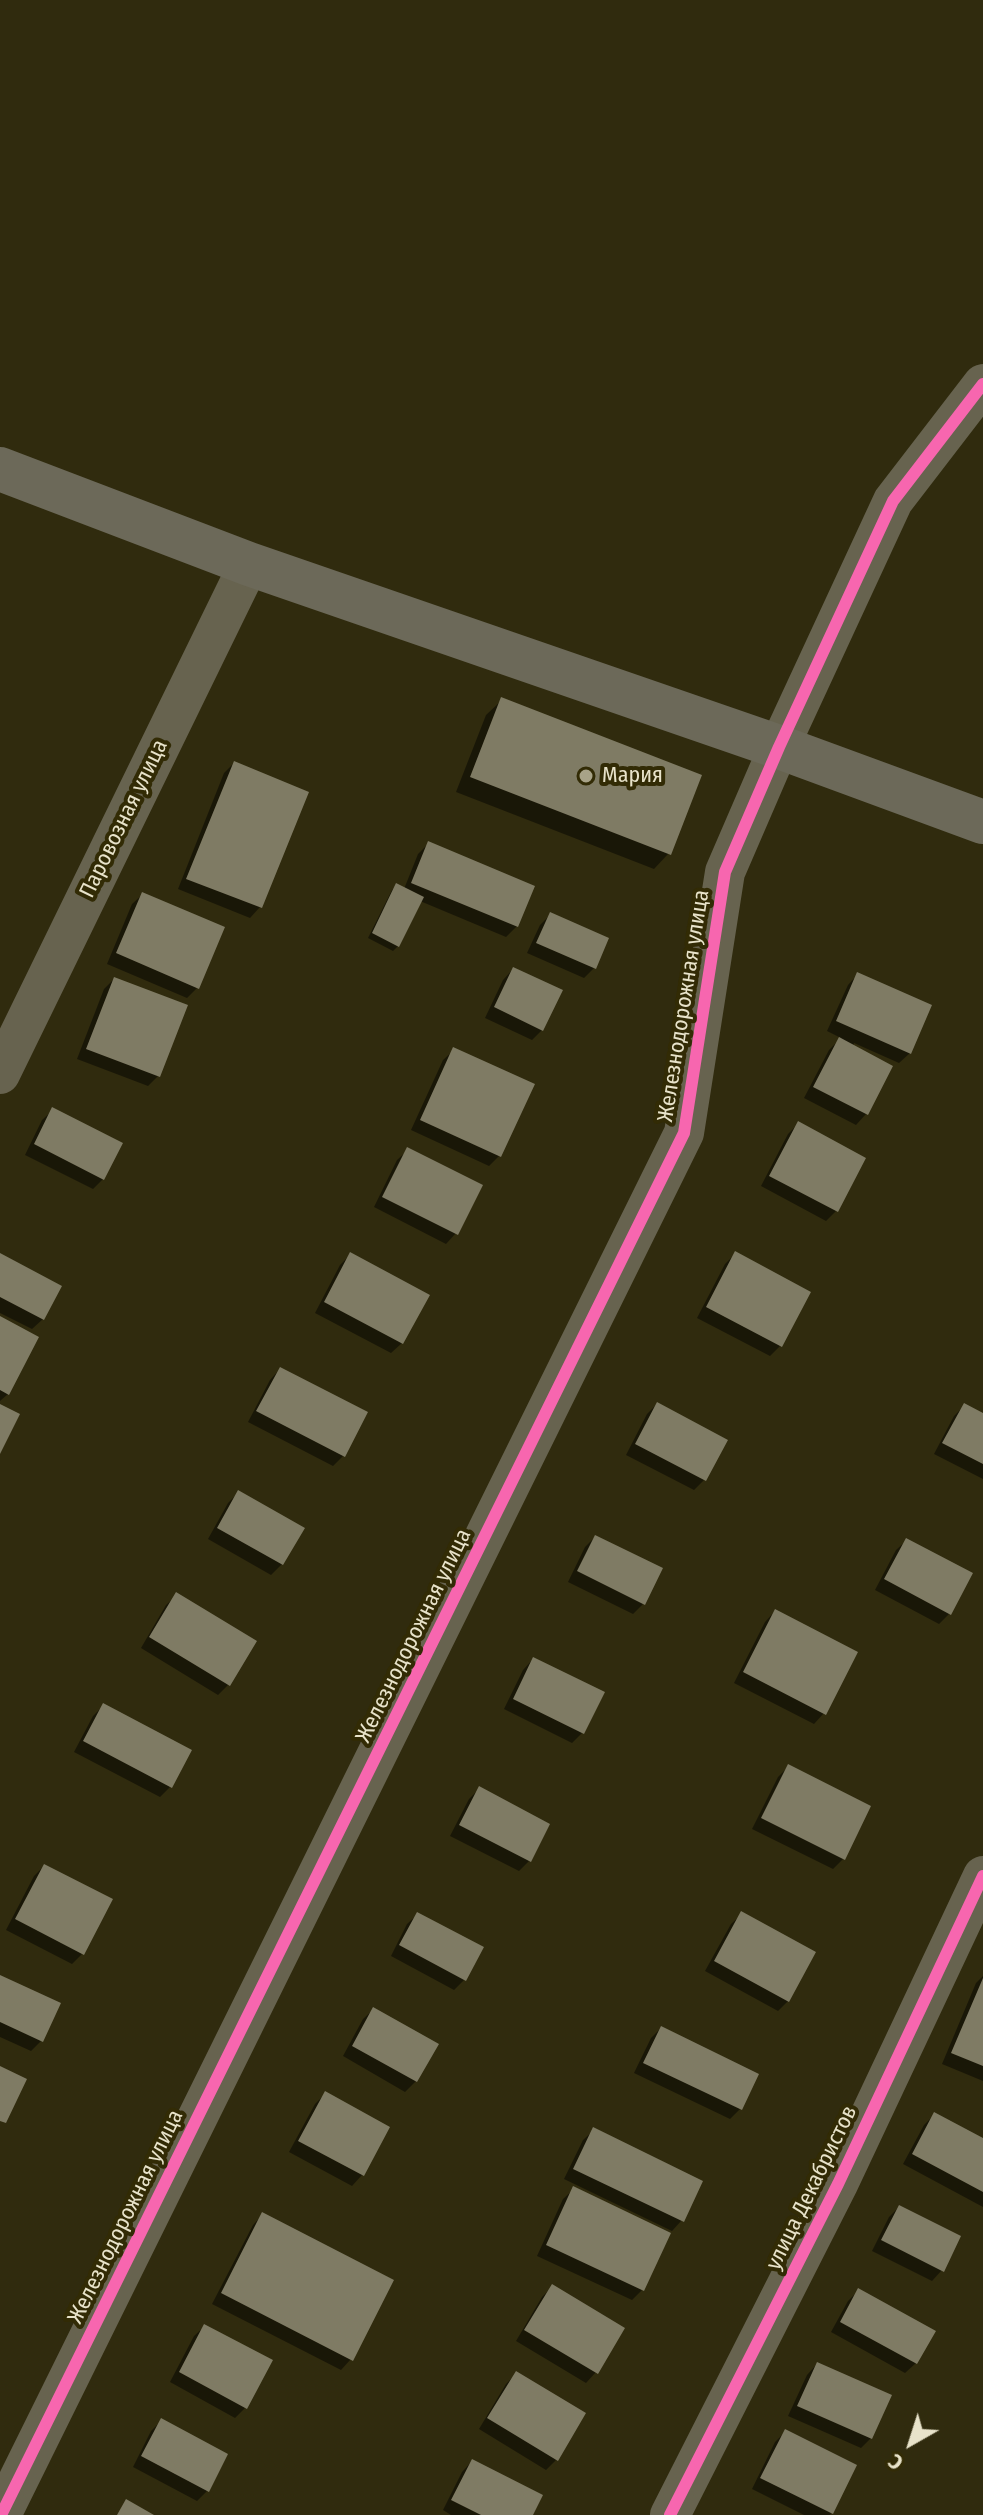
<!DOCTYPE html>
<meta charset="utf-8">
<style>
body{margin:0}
#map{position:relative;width:983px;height:2515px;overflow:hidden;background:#302b0e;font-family:"Fira Sans Condensed",sans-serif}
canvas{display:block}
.north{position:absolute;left:871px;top:2403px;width:80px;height:80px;-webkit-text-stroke:6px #322b05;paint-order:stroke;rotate:219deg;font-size:22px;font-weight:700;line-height:32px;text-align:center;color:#e8e3ca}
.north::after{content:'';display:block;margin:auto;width:28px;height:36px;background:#e8e3ca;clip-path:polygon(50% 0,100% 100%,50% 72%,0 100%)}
</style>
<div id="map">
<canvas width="983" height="2515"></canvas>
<div class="north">С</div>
</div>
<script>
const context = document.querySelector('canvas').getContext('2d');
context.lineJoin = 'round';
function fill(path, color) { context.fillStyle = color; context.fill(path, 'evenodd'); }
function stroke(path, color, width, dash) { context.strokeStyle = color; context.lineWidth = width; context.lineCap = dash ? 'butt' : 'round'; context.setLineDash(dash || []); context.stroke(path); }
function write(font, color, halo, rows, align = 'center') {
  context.font = font + ' "Fira Sans Condensed",sans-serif'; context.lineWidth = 8; context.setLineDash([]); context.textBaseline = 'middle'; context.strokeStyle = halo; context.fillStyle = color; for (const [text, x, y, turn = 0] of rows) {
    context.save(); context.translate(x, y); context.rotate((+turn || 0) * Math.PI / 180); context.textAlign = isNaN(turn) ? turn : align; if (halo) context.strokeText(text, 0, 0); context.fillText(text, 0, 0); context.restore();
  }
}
fill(new Path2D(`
 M502,700L669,853L654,869L456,792L486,715Z
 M234,763L306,793L260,907L250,918L178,889L224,773Z
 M428,844L517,926L506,937L420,901L398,946L393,951L368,938L392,890L397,885L404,889L418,854Z
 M143,894L197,988L187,998L107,964L132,904Z
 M551,914L594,968L584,978L527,953L540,925Z
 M513,969L542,1030L532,1040L485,1018L503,980Z
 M858,974L910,1053L899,1063L854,1043L853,1046L891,1066L866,1114L856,1125L804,1098L829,1050L841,1038L827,1031L848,985Z
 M114,979L158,1076L148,1086L77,1059L104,989Z
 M454,1050L499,1156L489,1166L411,1130L443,1060Z
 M53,1110L103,1179L93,1189L25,1155L42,1120Z
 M798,1124L836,1211L826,1221L761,1186L788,1134Z
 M408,1150L456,1233L446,1244L374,1207L397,1160Z
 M735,1254L780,1346L770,1356L697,1318L725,1264Z
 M350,1255L402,1343L391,1353L315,1313L340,1265Z
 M0,1256L43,1319L32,1329L0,1313Z
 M0,1318L8,1394L0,1401Z
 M280,1369L365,1413L343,1456L333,1466L248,1422L270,1380Z
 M657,1404L704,1480L694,1490L626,1455L647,1414Z
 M964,1406L983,1415V1479L934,1454L954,1416Z
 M238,1493L282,1564L271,1575L208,1539L228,1503Z
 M595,1537L643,1604L633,1614L568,1582L585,1547Z
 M907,1540L949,1614L939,1624L875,1590L896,1550Z
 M177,1595L228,1685L218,1695L141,1648L166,1605Z
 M775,1611L824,1713L814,1724L734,1683L765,1622Z
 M533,1659L582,1733L572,1743L504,1709L523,1670Z
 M103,1706L170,1787L160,1797L74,1752L93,1716Z
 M788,1767L869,1807L843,1859L833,1869L752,1829L778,1777Z
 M479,1789L529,1861L519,1871L450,1836L469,1799Z
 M44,1866L82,1954L72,1964L6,1930L34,1876Z
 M418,1914L464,1980L454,1990L391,1956L407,1924Z
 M742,1914L788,2001L778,2011L705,1971L731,1924Z
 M983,1976V2081L942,2064L976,1983Z
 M0,1977L41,2041L31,2051L0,2037Z
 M374,2009L416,2081L405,2092L343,2056L363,2019Z
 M661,2028L740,2109L730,2119L634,2073L651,2038Z
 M325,2094L388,2128L362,2175L352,2186L289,2152L315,2104Z
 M934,2115L983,2140V2207L903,2164L924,2125Z
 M594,2130L682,2220L672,2231L564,2179L583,2140Z
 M574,2189L642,2290L632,2300L537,2256L563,2199Z
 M899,2207L942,2270L932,2281L872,2251L889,2217Z
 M263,2214L351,2359L341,2370L212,2304L253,2225Z
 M552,2287L596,2372L586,2383L516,2341L542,2297Z
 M858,2291L916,2363L905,2373L831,2332L848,2301Z
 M205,2326L245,2408L235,2418L170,2382L194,2336Z
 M817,2364L871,2438L861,2448L788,2416L807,2375Z
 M516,2374L556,2460L546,2470L479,2429L506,2384Z
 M161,2421L207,2491L197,2501L133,2467L151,2431Z
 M785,2432L831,2513L830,2515H804L752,2489L775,2442Z
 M472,2461L530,2515H451L443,2510L462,2472Z`), '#0007');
fill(new Path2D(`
 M501,697L702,775L671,855L470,777Z
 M234,761L309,792L262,908L186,879Z
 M428,841L535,886L518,927L411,883Z
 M396,883L424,897L399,947L372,933Z
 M142,892L225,927L199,989L116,953Z
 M550,912L609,938L596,969L536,943Z
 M513,967L563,990L543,1031L494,1007Z
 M857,972L932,1005L911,1054L836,1021Z
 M114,977L188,1005L160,1077L86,1049Z
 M839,1037L893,1066L868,1115L813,1087Z
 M453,1047L535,1084L501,1157L420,1120Z
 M52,1107L123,1143L104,1180L34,1144Z
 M798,1121L866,1158L838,1212L769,1176Z
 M407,1147L483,1185L458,1235L382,1197Z
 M735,1251L811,1292L782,1347L706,1307Z
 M350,1252L430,1295L403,1344L324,1302Z
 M0,1253L62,1286L44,1320L0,1297Z
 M0,1316L39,1337L9,1395L0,1390Z
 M280,1367L368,1412L345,1457L256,1411Z
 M657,1402L728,1440L706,1481L635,1444Z
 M964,1403L983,1413V1464L942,1443Z
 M0,1404L20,1414L0,1454Z
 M238,1490L305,1528L283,1565L217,1528Z
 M595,1535L663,1568L645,1605L577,1571Z
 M906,1538L973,1573L951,1615L884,1579Z
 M176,1592L257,1641L230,1686L149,1637Z
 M775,1609L858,1652L826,1715L743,1672Z
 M533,1657L605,1692L584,1734L513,1699Z
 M103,1703L192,1750L172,1788L83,1741Z
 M788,1764L871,1806L845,1860L761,1818Z
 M479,1786L550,1824L531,1862L459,1825Z
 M44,1864L113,1899L84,1955L15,1919Z
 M741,1911L816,1952L789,2002L714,1961Z
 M417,1912L484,1947L466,1981L399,1945Z
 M0,1975L61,2003L43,2042L0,2022Z
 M983,1978V2066L951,2053Z
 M373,2007L439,2044L417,2082L352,2046Z
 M661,2026L759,2074L742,2110L643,2063Z
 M0,2066L27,2079L6,2123L0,2121Z
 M325,2091L390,2127L364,2176L298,2141Z
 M934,2112L983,2138V2192L912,2154Z
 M593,2127L703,2181L684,2222L573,2169Z
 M573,2186L671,2233L644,2291L546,2245Z
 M899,2205L961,2236L944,2272L881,2240Z
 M262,2212L394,2280L353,2361L221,2293Z
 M552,2284L625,2328L598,2374L524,2330Z
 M858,2288L936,2331L917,2364L840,2322Z
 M204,2324L273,2360L247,2409L179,2372Z
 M817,2362L892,2395L872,2439L797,2406Z
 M516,2371L586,2413L558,2461L487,2418Z
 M161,2418L228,2454L209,2492L141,2456Z
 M785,2429L857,2465L833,2514L760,2478Z
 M472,2459L543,2495L533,2515H481L451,2500Z
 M126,2499L154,2515H117Z`), '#7f7b64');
stroke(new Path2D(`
 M0,1074L249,564
 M1,2515L684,1133L725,872L779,747L893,501L983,384
 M670,2515L838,2184L983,1876`), '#67634f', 40);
stroke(new Path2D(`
 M0,469L249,564L779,747L983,822`), '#6c6959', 44);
stroke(new Path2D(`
 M1,2515L684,1133L725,872L779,747L893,501L983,384
 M670,2515L838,2184L983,1876`), '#f766af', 12);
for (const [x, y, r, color] of [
 [586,776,8,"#a8a388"]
]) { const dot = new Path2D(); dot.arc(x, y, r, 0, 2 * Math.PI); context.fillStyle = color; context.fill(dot); stroke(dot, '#322b05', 3); }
write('22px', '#e8e3ca', '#322b05', [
 ["Мария",602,776]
], 'left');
write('22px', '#e8e3ca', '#322b05', [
 ["Паровозная улица",124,819,-64],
 ["Железнодорожная улица",684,1006,-81],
 ["Железнодорожная улица",414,1636,-64],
 ["улица Декабристов",812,2188,-64],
 ["Железнодорожная улица",126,2217,-64]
]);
</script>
